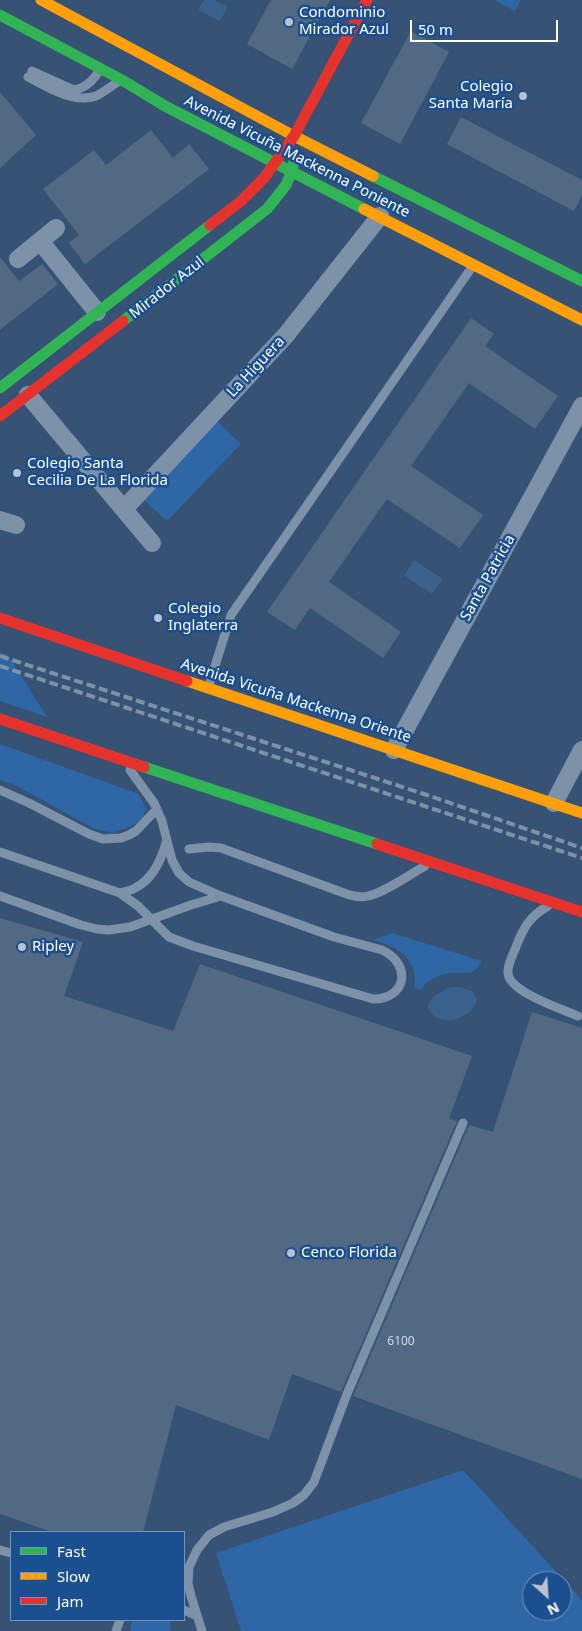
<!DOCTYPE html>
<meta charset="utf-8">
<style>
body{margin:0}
#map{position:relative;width:582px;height:1631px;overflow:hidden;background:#365274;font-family:"Noto Sans",sans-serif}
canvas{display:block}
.legend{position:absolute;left:10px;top:1531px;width:175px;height:90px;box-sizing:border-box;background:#1b4f8f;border:1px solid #7695bc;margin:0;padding:6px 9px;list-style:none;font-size:15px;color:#fff}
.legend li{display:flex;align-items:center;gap:10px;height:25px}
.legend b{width:25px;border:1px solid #7695bc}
.north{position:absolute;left:522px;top:1571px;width:50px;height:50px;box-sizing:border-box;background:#1b4f8f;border:1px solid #7695bc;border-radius:50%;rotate:154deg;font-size:14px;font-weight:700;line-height:20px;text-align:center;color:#fff}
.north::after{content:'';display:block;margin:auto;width:18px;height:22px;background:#b9c2ce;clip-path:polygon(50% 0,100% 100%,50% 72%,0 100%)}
.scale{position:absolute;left:410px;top:20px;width:148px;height:22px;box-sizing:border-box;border:2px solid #fff;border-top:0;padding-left:6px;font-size:15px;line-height:18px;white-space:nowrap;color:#fff;-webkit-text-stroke:4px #1b4f8f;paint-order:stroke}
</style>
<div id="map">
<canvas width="582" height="1631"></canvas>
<ul class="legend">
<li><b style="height:6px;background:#30b455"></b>Fast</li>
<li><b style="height:6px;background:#ff9f0a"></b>Slow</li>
<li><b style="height:6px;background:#e5322d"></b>Jam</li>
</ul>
<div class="north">N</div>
<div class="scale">50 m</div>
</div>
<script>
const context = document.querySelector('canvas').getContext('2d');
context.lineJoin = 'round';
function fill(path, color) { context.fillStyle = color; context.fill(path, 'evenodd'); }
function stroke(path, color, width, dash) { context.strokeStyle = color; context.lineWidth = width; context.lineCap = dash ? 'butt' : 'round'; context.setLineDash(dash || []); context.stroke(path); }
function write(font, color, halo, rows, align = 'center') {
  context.font = font + ' "Noto Sans",sans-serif'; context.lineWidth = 5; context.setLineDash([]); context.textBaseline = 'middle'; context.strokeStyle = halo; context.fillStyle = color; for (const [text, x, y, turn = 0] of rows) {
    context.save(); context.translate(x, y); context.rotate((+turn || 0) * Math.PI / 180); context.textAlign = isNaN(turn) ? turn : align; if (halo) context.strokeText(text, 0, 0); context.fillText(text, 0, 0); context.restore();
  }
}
fill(new Path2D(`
 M494,0H521L515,11Z
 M217,421L241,444L167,521L143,499Z
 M0,652L8,655L47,717L0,701Z
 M0,744L139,794L146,809L142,820L132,826L112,833L93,828L15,785L0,780Z
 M392,933L482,961C479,966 476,971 471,972C465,974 457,972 451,973C440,974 426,980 421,990L415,988C414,982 416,975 413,969C407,951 390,945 373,940Z
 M463,1470L582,1600V1631H241L216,1553ZM532,1581H562V1611H532Z
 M133,1620H167L170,1622V1631H131L130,1626Z`), '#2f66a5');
fill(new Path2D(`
 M204,0H214L228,7L220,21L198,10Z
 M414,560L443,579L432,594L404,576Z
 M452,987H459L472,991L477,1001C472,1017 449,1026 434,1016C417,1003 441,990 452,987Z`), '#3b618d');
fill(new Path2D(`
 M271,0H330L292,69L247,44Z
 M411,31L449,52L400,144L361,123Z
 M0,92L36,135L0,168Z
 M461,117L582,180V196L574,211L447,144Z
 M151,130L173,158L189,144L209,169L85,264L69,243L79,235L43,189L94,150L106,165Z
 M0,257L19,281L42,264L58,284L0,330Z
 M471,318L494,334L485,346L558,396L535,429L469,383L411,466L483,515L460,548L387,499L329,582L401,632L383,658L310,608L295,630L267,612Z
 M0,918L83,942L64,996L173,1031L200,964L472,1056L449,1119L457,1121L341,1392L292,1374L269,1440L176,1405L143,1532H52L0,1514Z
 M532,1012L582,1028V1479L353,1396L469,1125L493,1132Z`), '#526984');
stroke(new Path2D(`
 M32,71L74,90C86,88 93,81 99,71
 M28,77C48,87 73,104 96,96C104,92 112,86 119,81
 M209,685L231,615L472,267
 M0,790L29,803L89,834L103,839L121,838L129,835L136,831L157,809
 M189,849L209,847L221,848L344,893C352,896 360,898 368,896C384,893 409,875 425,866
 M0,852L120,893L138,906L169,937L193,946L373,999C407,999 412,964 382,950L334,937L221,896L189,882L179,873L172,860L162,821L154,803L130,770
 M120,893C125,891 131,891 135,888C153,879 161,861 166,843
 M0,896L81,925L97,929L109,930L130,927L191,905L221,896
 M548,906C530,916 523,928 516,947C513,955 507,965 508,973C509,992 562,1009 578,1016
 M0,1550L11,1553
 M184,1610L197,1616
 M116,1631L120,1620
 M202,1631L191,1596L188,1583L189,1567L197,1550L209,1535L224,1527L273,1512L293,1503L304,1495L314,1482L347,1394L463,1123`), '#7d92a8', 9);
stroke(new Path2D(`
 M40,241L97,312
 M18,259L56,228
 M28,395L152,543
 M124,509L286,335L380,216
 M0,520L16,525
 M394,750L582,406
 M554,803L582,750`), '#7d92a8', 18);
stroke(new Path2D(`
 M0,15L122,80L165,106L364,209
 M373,176L582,281
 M123,321L267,209L286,185L292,171L295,156
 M0,388L210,225
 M144,767L377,844`), '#30b455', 11);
stroke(new Path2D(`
 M41,0L294,136L373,176
 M364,209L582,320
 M187,681L582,813`), '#ff9f0a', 11);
stroke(new Path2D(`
 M210,225L241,201L264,178L294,136L367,0
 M0,416L123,321
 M0,618L187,681
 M0,719L144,767
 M377,844L582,912`), '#e5322d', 11);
stroke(new Path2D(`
 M0,656L427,795L582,848
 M0,666L582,858`), '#7e92a7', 4, [9, 4]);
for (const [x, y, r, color] of [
 [289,22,5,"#b9c2ce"],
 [523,96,5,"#b9c2ce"],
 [17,473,5,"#b9c2ce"],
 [158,618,5,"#b9c2ce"],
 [22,947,5,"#b9c2ce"],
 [291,1253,5,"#b9c2ce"]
]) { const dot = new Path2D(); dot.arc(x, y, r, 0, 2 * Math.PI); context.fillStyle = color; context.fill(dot); stroke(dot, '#1b4f8f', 2); }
write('12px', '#d4dae0', null, [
 ["6100",401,1342]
]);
write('15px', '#fff', '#1b4f8f', [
 ["Condominio",299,13],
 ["Mirador Azul",299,30],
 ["Colegio",513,87,"right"],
 ["Santa María",513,104,"right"],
 ["Colegio Santa",27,464],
 ["Cecilia De La Florida",27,481],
 ["Colegio",168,609],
 ["Inglaterra",168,626],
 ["Ripley",32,947],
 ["Cenco Florida",301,1253]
], 'left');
write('15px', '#fff', '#1b4f8f', [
 ["Avenida Vicuña Mackenna Poniente",297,157,27],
 ["Mirador Azul",167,288,-38],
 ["La Higuera",256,367,-47],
 ["Santa Patricia",488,578,-61],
 ["Avenida Vicuña Mackenna Oriente",296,701,18]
]);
</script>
